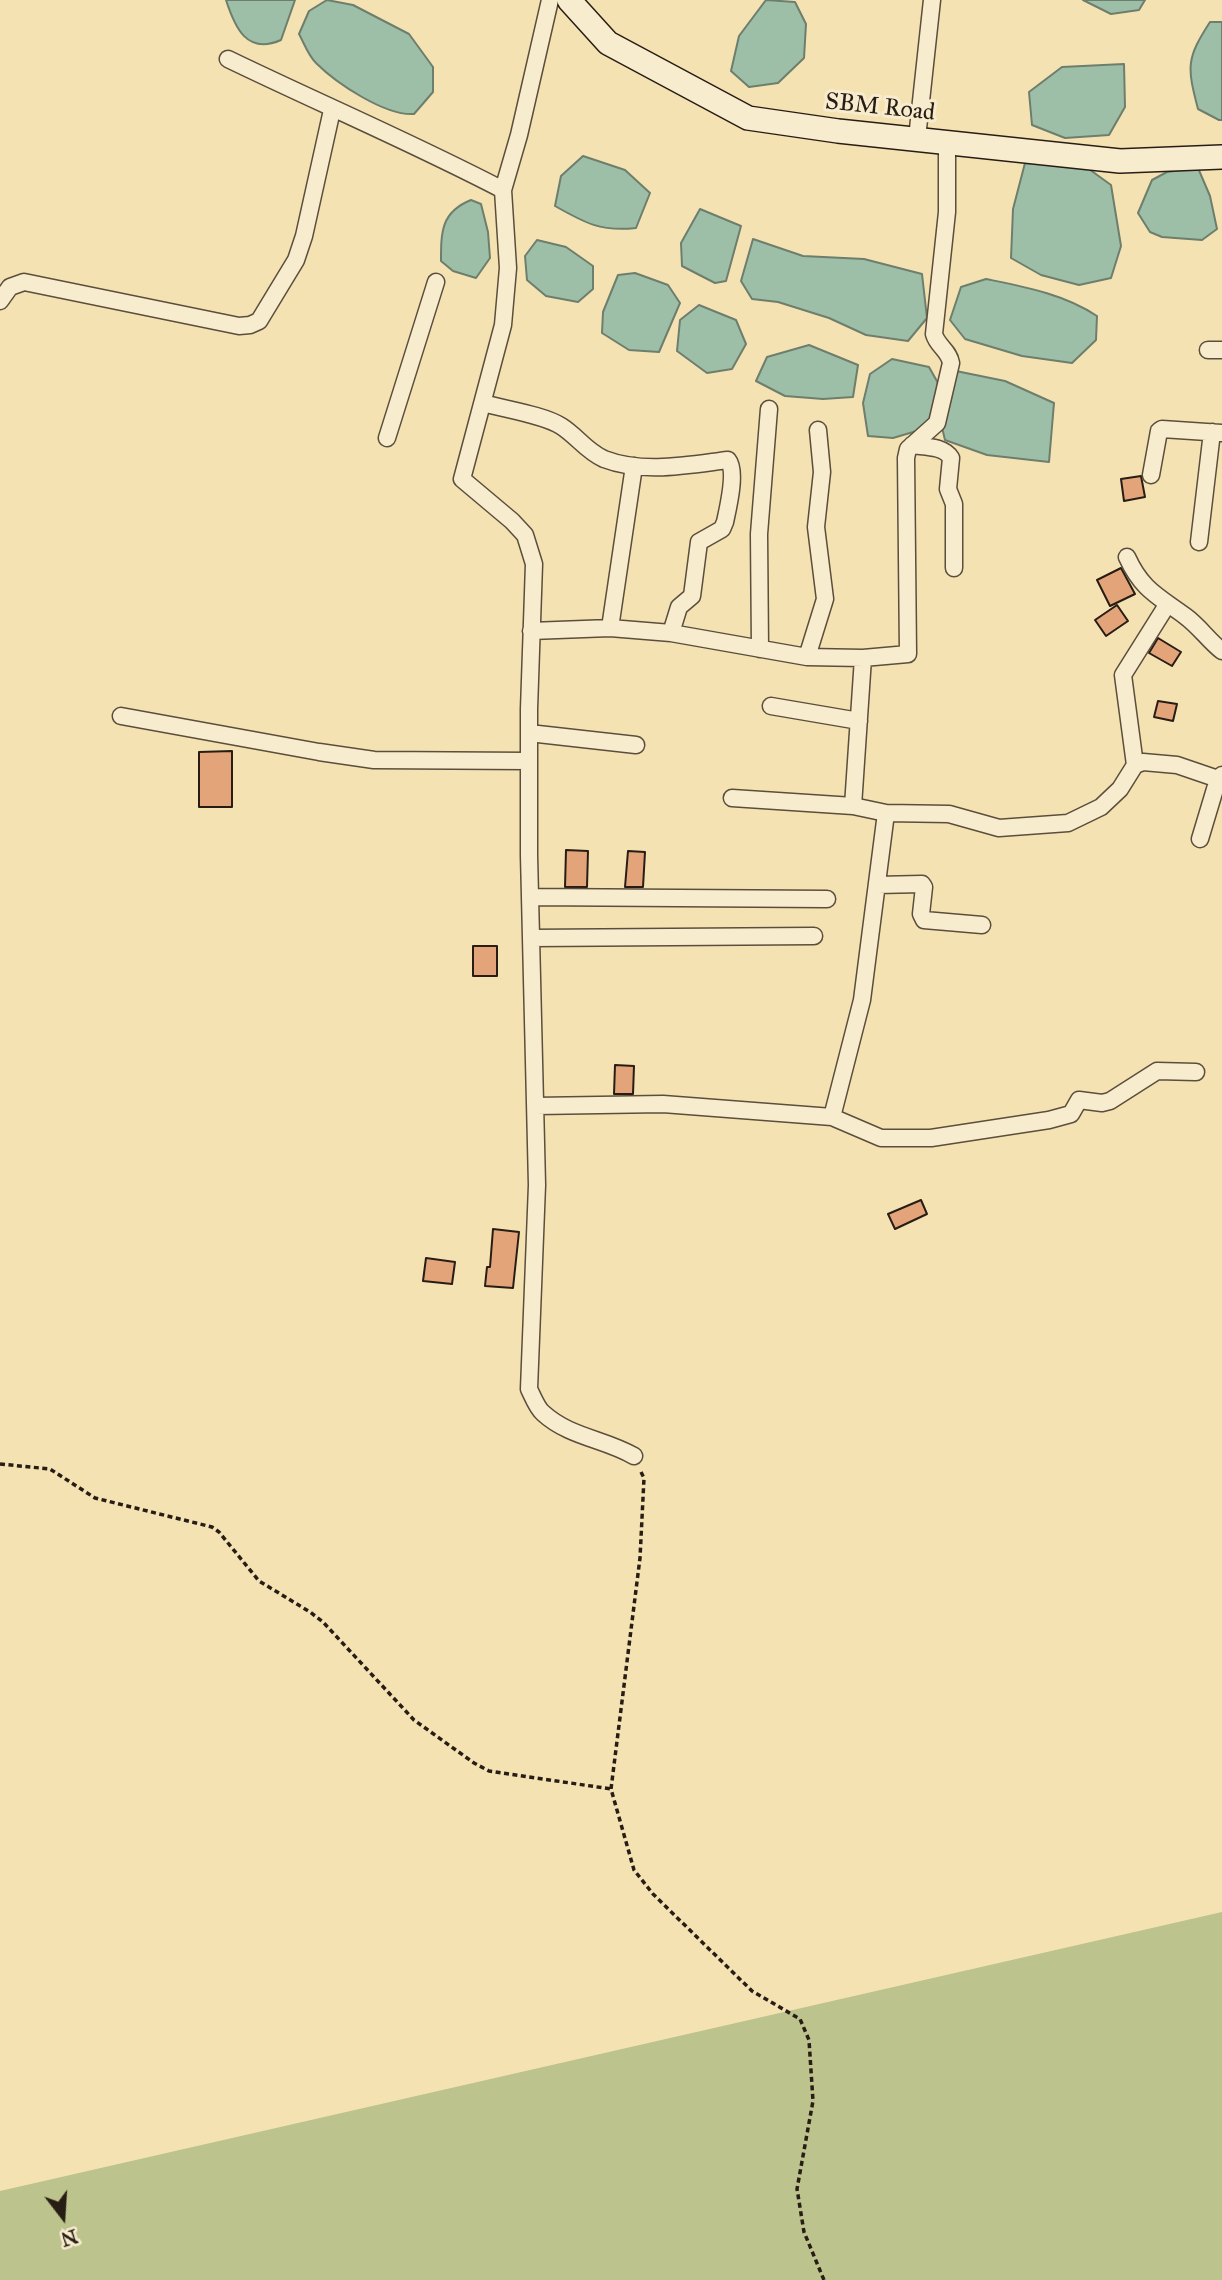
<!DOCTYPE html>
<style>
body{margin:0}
#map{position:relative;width:1222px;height:2280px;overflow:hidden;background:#f5e2b3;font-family:"IM FELL Great Primer",serif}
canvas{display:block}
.north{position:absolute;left:28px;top:2182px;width:70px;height:70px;-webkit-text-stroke:5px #f8ecce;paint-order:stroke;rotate:163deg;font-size:19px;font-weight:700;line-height:28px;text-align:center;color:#281d15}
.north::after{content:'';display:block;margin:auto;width:24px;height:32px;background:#281d15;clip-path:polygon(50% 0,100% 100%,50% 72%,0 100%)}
</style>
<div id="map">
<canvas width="1222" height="2280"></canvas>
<div class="north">N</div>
</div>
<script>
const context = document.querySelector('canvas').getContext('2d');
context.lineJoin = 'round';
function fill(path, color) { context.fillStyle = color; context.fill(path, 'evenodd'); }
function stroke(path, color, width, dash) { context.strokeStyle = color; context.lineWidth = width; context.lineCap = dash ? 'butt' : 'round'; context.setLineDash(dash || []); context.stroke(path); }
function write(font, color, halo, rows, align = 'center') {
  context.font = font + ' "IM FELL Great Primer",serif'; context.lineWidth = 6; context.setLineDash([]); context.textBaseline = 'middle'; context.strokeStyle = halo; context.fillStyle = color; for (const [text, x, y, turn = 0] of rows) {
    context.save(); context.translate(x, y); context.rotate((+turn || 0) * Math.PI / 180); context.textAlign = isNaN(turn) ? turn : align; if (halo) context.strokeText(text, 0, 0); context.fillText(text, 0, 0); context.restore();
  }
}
fill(new Path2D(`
 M1222,1912V2280H0V2191Z`), '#bcc38c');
const water = new Path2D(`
 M226,0H295L281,40C247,55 235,28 226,0Z
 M327,0L353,5L409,34L433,67V92L414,114C385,116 336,83 316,63C308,55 304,43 299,34L309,11Z
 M766,0L795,2L806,24L804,58L778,83L749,87L731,71L739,36Z
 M1083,0H1145L1139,10L1111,14Z
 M1210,22H1222V120H1219L1198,109C1187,67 1186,59 1210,22Z
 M1124,64L1125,107L1109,135L1065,138L1032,125L1029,92L1062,67Z
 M583,156L625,170L650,193L636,228C601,232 585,223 555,206L561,176Z
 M1025,163L1082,164L1111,185L1121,246L1111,278L1079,285L1041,275L1011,258L1013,209Z
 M1198,168L1210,196L1217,229L1202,240L1162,237L1150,232L1138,213L1152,180L1167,172Z
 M471,200L481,204L488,232L490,258L476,278L453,271L441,261C441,232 441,212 471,200Z
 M700,209L741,226L726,281L715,283L682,266L681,243Z
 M753,239L803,256L864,259L922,274L927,318L908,341L866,335L829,318L778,302L752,299L741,281Z
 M537,240L566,247L593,266V289L578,302L546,296L527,280L525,256Z
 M635,273L668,285L680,303L659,352L629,350L602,333L603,312L618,275Z
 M986,279C1025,287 1064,294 1097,316L1096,340L1072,363L1022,356L965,339L950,320L961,287Z
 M699,305L736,320L746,344L732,369L707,373L677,351L680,320Z
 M809,345L858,365L853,397L823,399L785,396L756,381L767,357Z
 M892,359L929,367L938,383L930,427L893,438L868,436L863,403L870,374Z
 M956,371L1005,381L1054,403L1049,462L987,455L945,440L938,411Z`);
fill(water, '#9dbfa8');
stroke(water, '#6e7e6d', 2);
const building = new Path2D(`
 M1141,476L1145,497L1124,501L1121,479Z
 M1121,568L1135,594L1110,606L1097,580Z
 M1117,605L1128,621L1106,636L1095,620Z
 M1158,638L1181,652L1172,666L1149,653Z
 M1158,701L1177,704L1173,721L1154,717Z
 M232,751V807H199V752Z
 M566,850L588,851L587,887H565Z
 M628,851L645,852L643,887H625Z
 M473,946H497V976H473Z
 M615,1065L634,1066L633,1094H614Z
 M921,1200L927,1214L895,1229L888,1214Z
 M493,1229L519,1232L513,1288L485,1286L487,1267H490Z
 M426,1258L455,1262L452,1284L423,1281Z`);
fill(building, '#e4a479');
stroke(building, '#281d15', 2);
const street = new Path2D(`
 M550,0L519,135L503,190L508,268L503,325L462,479L512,521L525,535L534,564L529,709V855L537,1185L529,1389C533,1397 537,1408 543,1413C569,1437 605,1439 634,1456
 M228,59C319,103 413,143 503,190
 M917,138L932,0
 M0,301L10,287L24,282L239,326L250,325L259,321L296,260L304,236L332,110
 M1208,350H1222
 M483,403C504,409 544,415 561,426C577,436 586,451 604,459C643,474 688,465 728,460C737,471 728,508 725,522L722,529L699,542L692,596L679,607L671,633
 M387,438L436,282
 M912,445C926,447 944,446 951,458L948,489L954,504V568
 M1151,475L1159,431L1162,429L1222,433
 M1199,542L1212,432
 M1127,557C1142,590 1158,596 1185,616C1199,626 1209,641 1222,651
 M610,628L634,466
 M531,631L610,628L671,633L807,657L863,658L908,654L906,458L908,449L937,423L951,363C949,350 937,346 934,334L947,212V141
 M760,649L759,534L769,409
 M807,657L825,599L816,527L822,472L818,430
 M771,706L859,721
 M121,716L319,752L374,760L529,761
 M529,733L636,745
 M1135,765L1123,675L1167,605
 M732,798L853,806L886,813L862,1000L832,1117L881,1138H931L1049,1120L1071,1114L1079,1100L1102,1103L1110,1101L1157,1071L1196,1072
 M853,806L863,658
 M886,813L949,814L999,828L1068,823L1101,807L1120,789L1135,765L1143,762L1177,765L1218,779
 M1200,839L1218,779L1222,775
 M877,885L922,884L924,887L921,914L924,920L982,925
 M530,897L827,899
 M531,938L814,936
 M536,1106L663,1104L832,1117`);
const secondary = new Path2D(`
 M569,0L608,43L748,118L838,131L1120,161L1222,157`);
stroke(street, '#5b4e3c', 19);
stroke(secondary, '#281d15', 26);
stroke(new Path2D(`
 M0,1464L50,1469L95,1498L212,1527L219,1532L259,1581L310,1612L323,1622L414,1720L474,1763L489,1771L611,1789
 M641,1472L644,1478L640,1558L611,1789L634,1870L653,1894L752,1991L800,2019L809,2040L813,2101L797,2189L804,2232L824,2280`), '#281d15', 3.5, [5, 3.5]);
stroke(street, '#f8ecce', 16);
stroke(secondary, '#f8ecce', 23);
write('24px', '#281d15', '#f8ecce', [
 ["SBM Road",880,108,6]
]);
</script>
